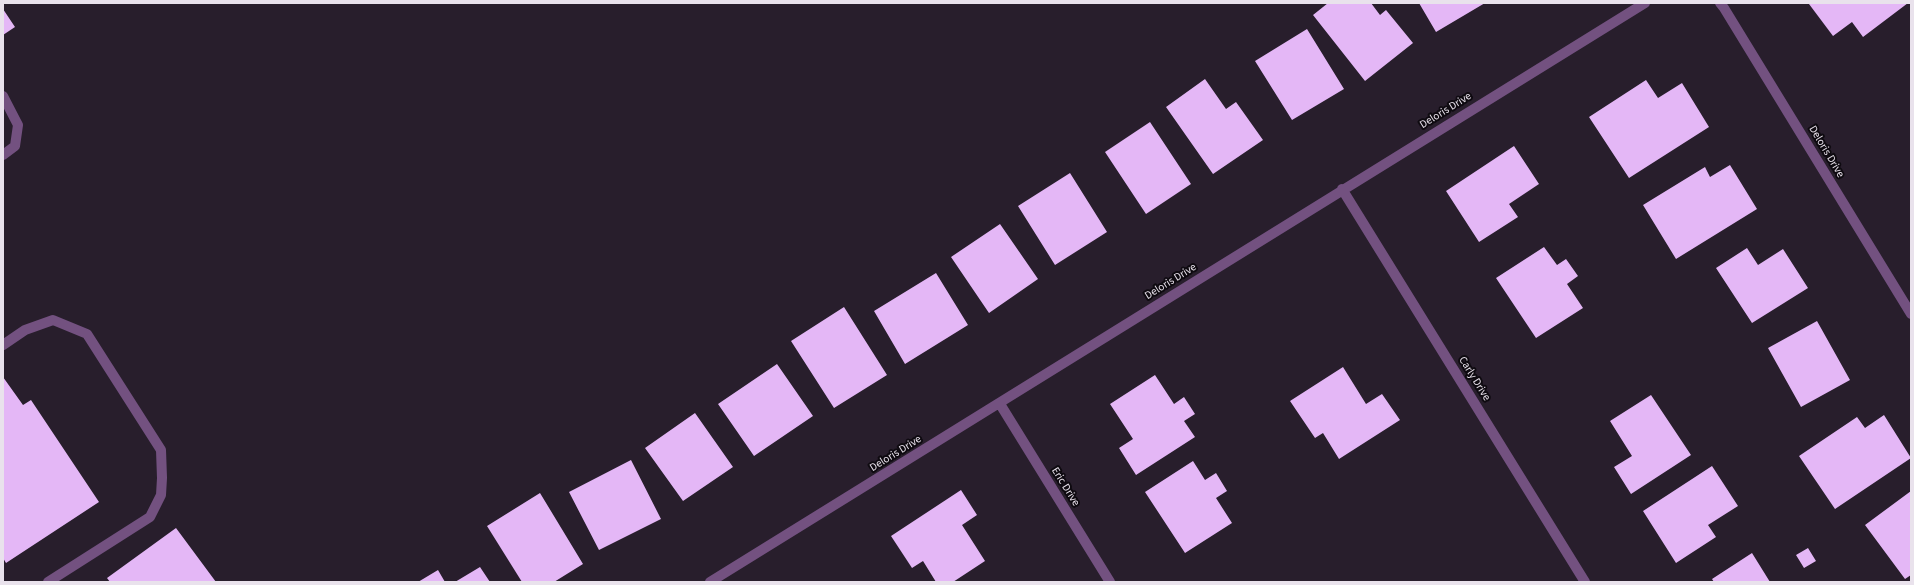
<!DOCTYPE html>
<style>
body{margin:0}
#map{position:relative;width:1914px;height:585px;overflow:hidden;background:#281e2c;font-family:"Source Sans 3",sans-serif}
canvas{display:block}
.frame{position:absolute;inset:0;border:4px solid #e9e2ec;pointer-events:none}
</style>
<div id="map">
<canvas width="1914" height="585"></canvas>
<div class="frame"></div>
</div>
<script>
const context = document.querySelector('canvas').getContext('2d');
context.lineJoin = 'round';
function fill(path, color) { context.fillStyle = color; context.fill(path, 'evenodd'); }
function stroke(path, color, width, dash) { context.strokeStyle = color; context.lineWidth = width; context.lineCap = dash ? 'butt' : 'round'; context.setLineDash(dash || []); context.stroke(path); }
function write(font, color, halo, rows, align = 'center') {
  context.font = font + ' "Source Sans 3",sans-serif'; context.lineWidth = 4; context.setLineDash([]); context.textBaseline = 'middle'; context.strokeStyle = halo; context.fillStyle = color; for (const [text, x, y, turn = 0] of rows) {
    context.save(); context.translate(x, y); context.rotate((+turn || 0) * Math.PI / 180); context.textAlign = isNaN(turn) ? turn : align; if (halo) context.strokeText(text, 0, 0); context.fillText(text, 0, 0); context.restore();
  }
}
fill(new Path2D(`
 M1328,3H1371L1380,15L1386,10L1413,43L1365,81L1313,15Z
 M1419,3H1485L1436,32Z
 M1811,3H1908L1863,37L1852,22L1833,36L1809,4Z
 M3,9L15,27L3,35Z
 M1307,29L1344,89L1292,120L1255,61Z
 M1205,79L1226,109L1236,102L1263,140L1213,174L1166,107Z
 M1646,80L1658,98L1682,83L1709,127L1629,178L1589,117Z
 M1150,122L1191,184L1146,214L1105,152Z
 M1514,146L1539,184L1509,204L1518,217L1479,242L1446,191Z
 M1730,165L1757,209L1676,259L1643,205L1705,167L1710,177Z
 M1070,173L1107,232L1055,265L1018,206Z
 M1000,224L1038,279L989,313L951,257Z
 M1544,247L1557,265L1566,259L1578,276L1567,284L1583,308L1536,338L1496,278Z
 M1747,248L1758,265L1783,249L1808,288L1752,323L1716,268Z
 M936,273L968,325L905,364L874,311Z
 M844,307L887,375L834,408L791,341Z
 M1817,321L1850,380L1801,407L1768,348Z
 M777,364L813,416L754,456L718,404Z
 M1343,367L1366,404L1382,394L1400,420L1339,459L1323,433L1315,438L1290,401Z
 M1155,375L1174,404L1184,397L1195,414L1184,421L1195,437L1136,475L1119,448L1133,439L1110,404Z
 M3,377L23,405L31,400L99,502L6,563L3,558Z
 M1651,395L1691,455L1631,494L1614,467L1632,456L1610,421Z
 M695,413L733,467L683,501L645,448Z
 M1884,415L1911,458L1835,509L1799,456L1857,417L1865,428Z
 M631,460L661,519L599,550L569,492Z
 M1193,461L1205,480L1216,473L1227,491L1216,498L1232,523L1185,553L1145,492Z
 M1712,466L1738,506L1708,525L1716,537L1676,563L1643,511Z
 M961,490L977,515L962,525L985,561L953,582H936L923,561L912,568L891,536Z
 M1911,491V575L1905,579L1865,525Z
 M540,493L583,564L554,582H522L487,526Z
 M176,528L216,582H110L107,578Z
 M1808,548L1816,561L1804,568L1796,555Z
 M1752,553L1770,582H1714L1712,579Z
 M480,567L490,582H455Z
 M438,570L445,582H418Z`), '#e4b7f6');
stroke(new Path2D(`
 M1720,3L1724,8L1911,314
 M3,96L18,125L15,146L3,155
 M1342,189L1585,582
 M3,345L25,330L53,320L87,334L161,450L162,478L161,495L150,517L48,582
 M1000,404L1110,582
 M710,582L1645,3`), '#735180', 10);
write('11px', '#e9e2ec', '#0e0a10', [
 ["Deloris Drive",1446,111,-32],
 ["Deloris Drive",1826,152,59],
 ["Deloris Drive",1171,282,-32],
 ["Carly Drive",1474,379,58],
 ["Deloris Drive",896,454,-32],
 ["Eric Drive",1065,487,58]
]);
</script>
